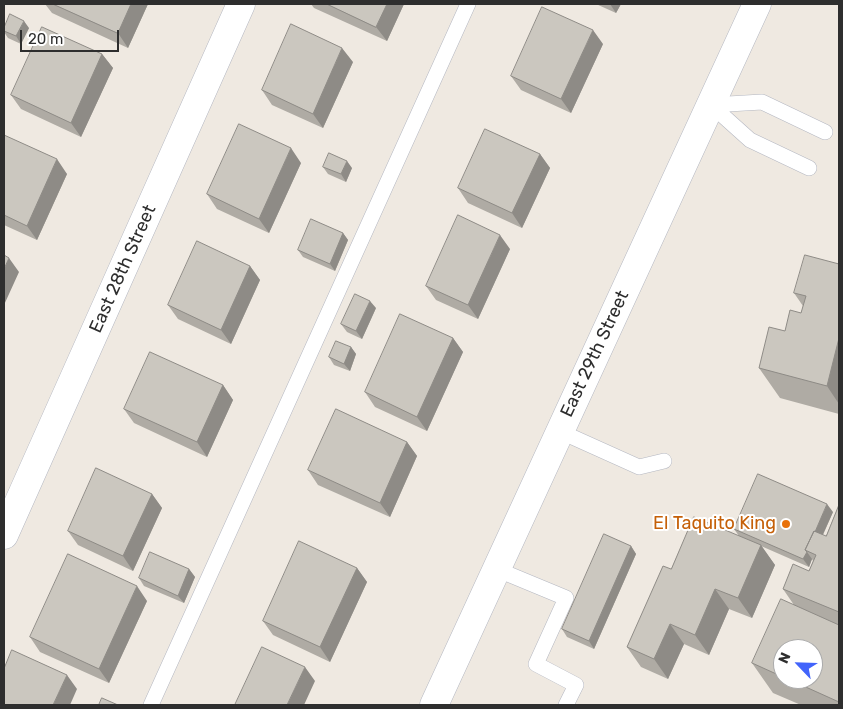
<!DOCTYPE html>
<style>
body{margin:0}
#map{position:relative;width:843px;height:709px;overflow:hidden;background:#efe9e1;font-family:Rubik,sans-serif}
canvas{display:block}
.frame{position:absolute;inset:0;border:5px solid #2e2e2e;pointer-events:none}
.north{position:absolute;left:773px;top:639px;width:50px;height:50px;box-sizing:border-box;background:#fff;border:1px solid #ababab;border-radius:50%;rotate:294deg;font-size:14px;font-weight:700;line-height:20px;text-align:center;color:#2e2e2e}
.north::after{content:'';display:block;margin:auto;width:18px;height:22px;background:#4264fb;clip-path:polygon(50% 0,100% 100%,50% 72%,0 100%)}
.scale{position:absolute;left:20px;top:30px;width:99px;height:22px;box-sizing:border-box;border:2px solid #2e2e2e;border-top:0;padding-left:6px;font-size:15px;line-height:18px;white-space:nowrap;color:#2e2e2e;-webkit-text-stroke:4px #fff;paint-order:stroke}
</style>
<div id="map">
<canvas width="843" height="709"></canvas>
<div class="frame"></div>
<div class="north">N</div>
<div class="scale">20 m</div>
</div>
<script>
const context = document.querySelector('canvas').getContext('2d');
context.lineJoin = 'round';
function stroke(path, color, width, dash) { context.strokeStyle = color; context.lineWidth = width; context.lineCap = dash ? 'butt' : 'round'; context.setLineDash(dash || []); context.stroke(path); }
function fill(path, color) { context.fillStyle = color; context.fill(path, 'evenodd'); }
function write(font, color, halo, rows, align = 'center') {
  context.font = font + ' Rubik,sans-serif'; context.lineWidth = 4; context.setLineDash([]); context.textBaseline = 'middle'; context.strokeStyle = halo; context.fillStyle = color; for (const [text, x, y, turn = 0] of rows) {
    context.save(); context.translate(x, y); context.rotate((+turn || 0) * Math.PI / 180); context.textAlign = isNaN(turn) ? turn : align; if (halo) context.strokeText(text, 0, 0); context.fillText(text, 0, 0); context.restore();
  }
}
const lane = new Path2D(`
 M711,105L762,102L825,132
 M711,105L750,140L809,168
 M559,431L639,467L664,461
 M496,569L566,598L536,664L576,685L566,705
 M151,705L468,4`);
const street = new Path2D(`
 M4,535L241,4`);
const secondary = new Path2D(`
 M434,705L757,4`);
stroke(lane, '#b4b7c1', 16);
stroke(street, '#b4b7c1', 29);
stroke(secondary, '#b4b7c1', 29);
stroke(lane, '#fff', 15);
stroke(street, '#fff', 28);
stroke(secondary, '#fff', 28);
fill(new Path2D(`
 M45,4H148L128,48L52,13Z
 M311,4H404L387,41L314,8Z
 M596,4H621L616,13Z
 M4,28H29L21,44L8,38L4,32Z
 M603,44L571,113L521,90L511,76Z
 M102,54L113,68L81,137L21,109L11,95Z
 M353,62L323,128L272,105L262,90Z
 M4,135L67,174L37,240L4,225Z
 M540,154L550,168L522,228L468,203L458,188Z
 M301,163L269,233L217,209L207,194Z
 M323,167L352,168L346,182L328,174Z
 M343,233L348,240L335,271L303,257L298,250Z
 M510,249L478,319L436,300L426,286Z
 M839,264V414L780,398L759,368L785,331L801,313L803,306L794,293Z
 M250,266L260,280L231,344L178,319L168,305Z
 M376,308L362,339L347,332L341,324Z
 M453,338L463,352L427,431L375,407L365,392Z
 M351,347L356,354L350,371L334,365L329,357Z
 M223,385L233,400L207,457L134,423L124,409Z
 M407,442L417,456L390,517L318,485L308,470Z
 M152,494L162,508L133,571L78,545L68,531Z
 M839,505V705H801L773,693L752,663L794,605L783,589L809,571L813,561L812,559L809,567L761,546L775,565L752,618L729,609L709,655L684,644L668,679L641,667L627,647L671,569L739,536L734,529L833,512L823,535L826,536ZM783,649L813,679H783Z
 M631,546L636,554L594,649L567,637L562,629Z
 M357,568L367,582L330,662L273,635L263,621Z
 M189,569L195,577L184,603L144,586L139,578Z
 M147,601L109,683L40,652L30,637Z`), '#afaba4');
fill(new Path2D(`
 M131,4H148L128,48L118,33Z
 M387,4H404L387,41L376,27Z
 M610,4H621L616,13Z
 M24,21L29,28L21,44L16,36Z
 M593,30L603,44L571,113L561,99Z
 M342,48L353,62L323,128L313,114Z
 M102,54L113,68L81,137L71,123Z
 M291,148L301,163L269,233L259,219Z
 M540,154L550,168L522,228L512,213Z
 M57,159L67,174L37,240L27,226Z
 M347,161L352,168L346,182L341,174Z
 M343,233L348,240L335,271L330,264Z
 M500,235L510,249L478,319L468,305Z
 M9,258L19,272L4,305V269Z
 M250,266L260,280L231,344L221,330Z
 M370,301L376,308L362,339L356,331Z
 M453,338L463,352L427,431L417,417Z
 M839,338V404L827,386Z
 M351,347L356,354L350,371L344,364Z
 M223,385L233,400L207,457L197,442Z
 M407,442L417,456L390,517L380,503Z
 M152,494L162,508L133,571L123,556Z
 M827,504L833,512L814,554L807,551Z
 M761,545L775,565L752,618L738,598Z
 M631,546L636,554L594,649L589,641Z
 M807,552L812,559L809,567L803,559Z
 M357,568L367,582L330,662L320,647Z
 M189,569L195,577L184,603L178,596Z
 M137,586L147,601L109,683L99,669Z
 M715,589L729,609L709,655L695,635Z
 M670,624L684,644L668,679L654,659Z
 M305,667L315,681L304,705H287Z
 M67,675L77,689L70,705H53Z`), '#8e8b86');
const building = new Path2D(`
 M53,4H131L118,33Z
 M327,4H387L376,27Z
 M542,7L593,30L561,99L511,76Z
 M10,14L24,21L16,36L4,31V28Z
 M291,24L342,48L313,114L262,90Z
 M42,27L102,54L71,123L11,95Z
 M239,124L291,148L259,219L207,194Z
 M485,129L540,154L512,213L458,188Z
 M4,135L57,159L27,226L4,215Z
 M329,153L347,161L341,174L323,167Z
 M458,215L500,235L468,305L426,286Z
 M311,219L343,233L330,264L298,250Z
 M197,241L250,266L221,330L168,305Z
 M4,255L9,258L4,269Z
 M805,255L839,264V338L827,386L759,368L769,327L785,331L790,310L801,313L806,296L794,293Z
 M355,294L370,301L356,331L341,324Z
 M400,314L453,338L417,417L365,392Z
 M336,341L351,347L344,364L329,357Z
 M150,352L223,385L197,442L124,409Z
 M336,409L407,442L380,503L308,470Z
 M96,468L152,494L123,556L68,531Z
 M758,474L827,504L815,532L814,531L805,550L807,552L803,559L734,529Z
 M839,505V612L783,589L793,564L809,571L816,555L805,550L814,531L826,536Z
 M694,517L761,545L738,598L715,589L695,635L670,624L654,659L627,647L663,566L671,569Z
 M604,534L631,546L589,641L562,629Z
 M299,541L357,568L320,647L263,621Z
 M150,552L189,569L178,596L139,578Z
 M68,554L137,586L99,669L30,637Z
 M781,599L839,625V702L788,679H813V649H783V677L752,663Z
 M262,647L305,667L287,705H235Z
 M12,650L67,675L53,705H4V669Z
 M102,698L118,705H99Z`);
fill(building, '#cbc7bf');
stroke(building, '#8e8b86', 1);
for (const [x, y, r, color] of [
 [786,524,5,"#e8710a"]
]) { const dot = new Path2D(); dot.arc(x, y, r, 0, 2 * Math.PI); context.fillStyle = color; context.fill(dot); stroke(dot, '#fff', 2); }
write('18px', '#2e2e2e', '#fff', [
 ["East 28th Street",123,269,-66],
 ["East 29th Street",595,354,-65]
]);
write('18px', '#c56008', '#fff', [
 ["El Taquito King",776,524]
], 'right');
</script>
